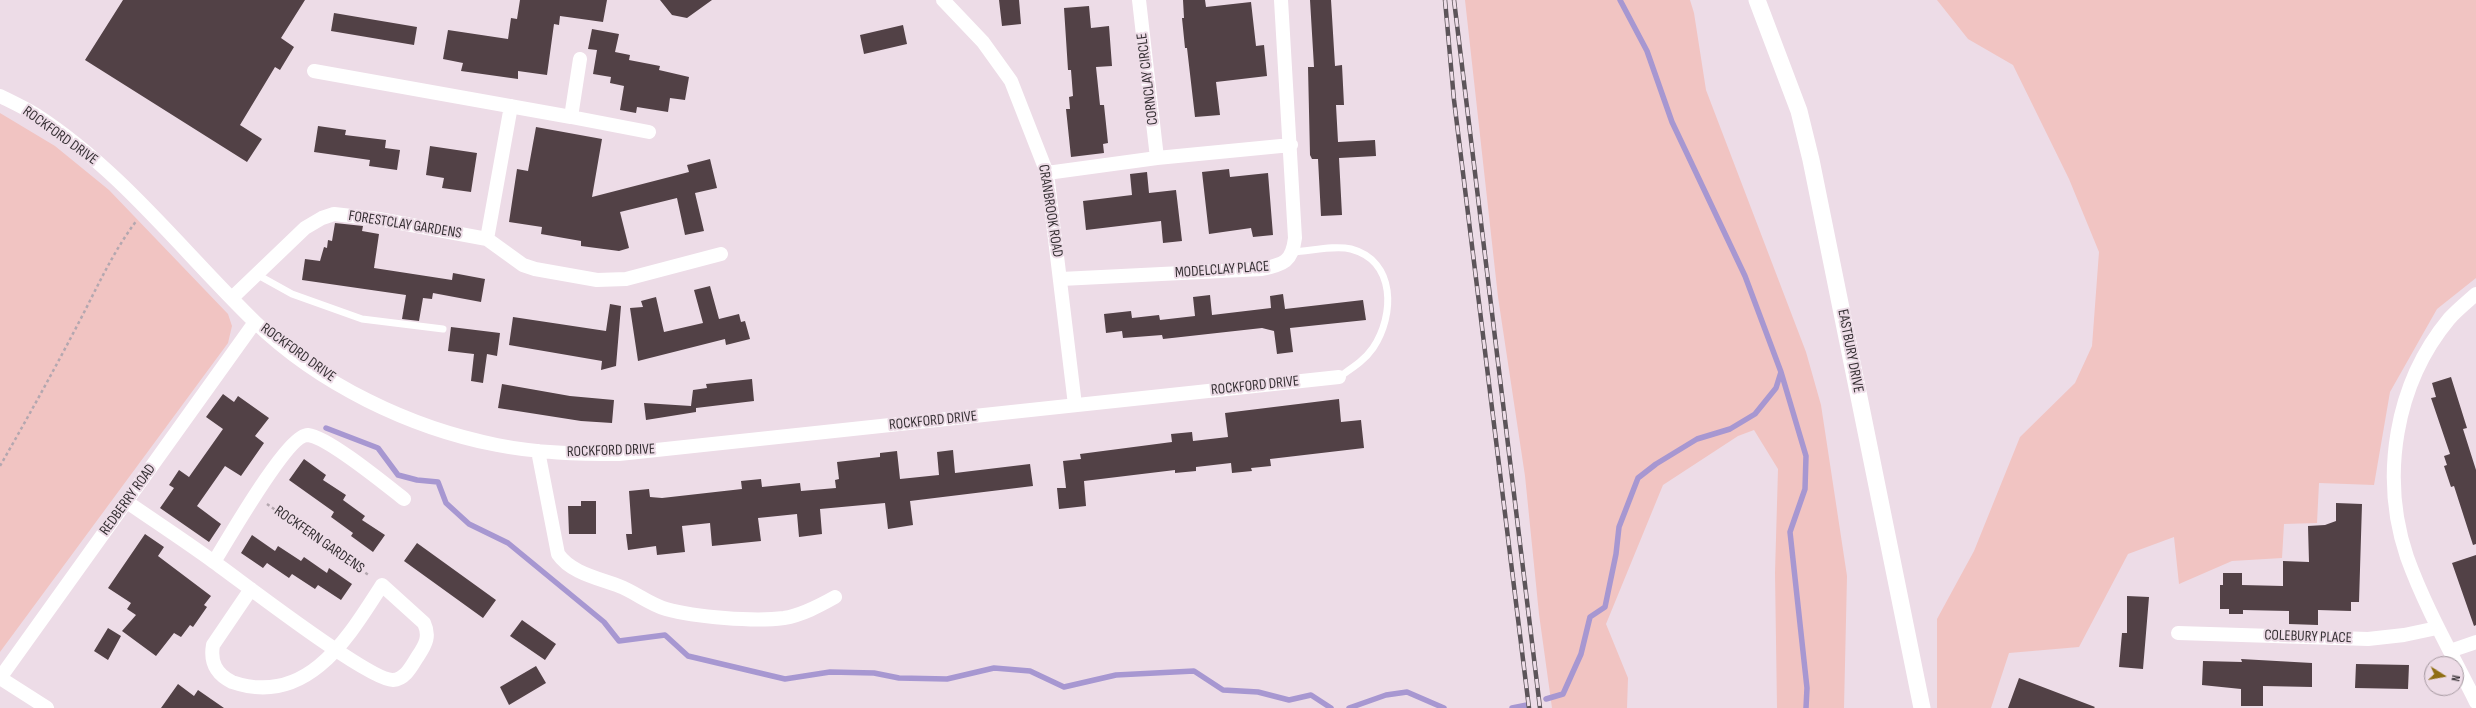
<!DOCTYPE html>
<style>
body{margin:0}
#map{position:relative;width:2476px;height:708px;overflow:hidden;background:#eddce7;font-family:"Sofia Sans Condensed",sans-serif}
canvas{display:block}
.north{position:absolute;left:2424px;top:656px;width:40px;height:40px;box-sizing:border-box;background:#eddce7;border:1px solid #a4979f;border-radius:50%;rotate:101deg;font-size:11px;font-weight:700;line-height:16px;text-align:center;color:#363034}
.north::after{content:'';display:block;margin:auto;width:14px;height:18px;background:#8f6e12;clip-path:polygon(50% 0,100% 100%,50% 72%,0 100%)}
</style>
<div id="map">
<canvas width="2476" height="708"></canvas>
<div class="north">N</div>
</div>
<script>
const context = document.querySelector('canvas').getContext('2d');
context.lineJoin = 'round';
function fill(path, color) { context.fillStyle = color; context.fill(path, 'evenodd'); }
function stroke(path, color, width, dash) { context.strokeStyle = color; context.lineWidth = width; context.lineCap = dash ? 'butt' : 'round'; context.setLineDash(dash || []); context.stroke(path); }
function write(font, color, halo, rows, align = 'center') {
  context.font = font + ' "Sofia Sans Condensed",sans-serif'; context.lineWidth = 4; context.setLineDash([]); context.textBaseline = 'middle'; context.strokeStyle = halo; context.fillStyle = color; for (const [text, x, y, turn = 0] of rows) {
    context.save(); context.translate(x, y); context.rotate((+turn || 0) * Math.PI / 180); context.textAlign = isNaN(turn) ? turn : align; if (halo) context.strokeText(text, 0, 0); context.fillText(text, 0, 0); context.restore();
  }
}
fill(new Path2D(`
 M1465,0H1690L1694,13L1706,90L1806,352L1821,405L1847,576L1844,708H1777L1775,573L1778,469L1754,430L1738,436L1663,485L1606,624L1628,678L1627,708H1552L1539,614L1525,476L1498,297Z
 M1937,0H2476V278L2437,309L2390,392L2374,485L2319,483L2317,523L2284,524L2282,558L2232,561L2179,584L2174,537L2128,554L2079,647L2009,653L1991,708H1937V619L1974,551L2020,437L2075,383L2092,346L2099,252L2069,179L2013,65L1968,39Z
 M0,113L55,146L109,190L228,314L232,326L228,343L0,652Z`), '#f1c4c2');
stroke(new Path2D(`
 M1620,0L1647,51L1672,122L1745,276L1781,372L1806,456L1805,489L1790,532L1807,688L1806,708
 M326,428L378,448L398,475L417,480L438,482L446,503L469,524L508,543L604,622L619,641L665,635L688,656L785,679L830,672L874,673L899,678L947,679L994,668L1030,671L1064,687L1116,675L1194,671L1223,690L1258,692L1289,700L1311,695L1331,708
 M1546,699L1563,694L1581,654L1590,617L1605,607L1616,554L1619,527L1638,478L1656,464L1697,439L1730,429L1755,414L1776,388L1781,372
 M1349,708L1386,695L1407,692L1444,708
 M1512,708L1527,705`), '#a797d1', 5.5);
fill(new Path2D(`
 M123,0H305L281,38L294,47L280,70L275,67L240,125L262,139L247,162L85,60Z
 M520,0H607L603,22L560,16L559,25L554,24L547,75L518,71V79L461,71L463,63L443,59L448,30L508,39L511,18L517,19Z
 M660,0H712L687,18L672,15Z
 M999,0H1019L1021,24L1002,26Z
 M1183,0H1205L1206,7L1251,2L1256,46L1264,45L1267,76L1216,82L1220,115L1195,117L1187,48H1185L1182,18H1184Z
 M1310,0H1331L1335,66L1342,65L1344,105H1336L1338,142L1375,140L1376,156L1339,158L1342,215L1321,216L1318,159H1312L1310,155L1308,67H1314Z
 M1089,6L1091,28L1109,26L1112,66L1096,67L1100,105H1104L1108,143L1103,144L1104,153L1071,157L1066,109H1070L1069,97L1073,96L1071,70H1068L1064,8Z
 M334,13L417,27L414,45L331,31Z
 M903,25L907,44L864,54L860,35Z
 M592,29L619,34L615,52L630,55L629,60L660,66L659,70L689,77L685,100L670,98L668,112L637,107L636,113L620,110L624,86L610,83L611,77L593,74L597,50L588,49Z
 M318,126L346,130L345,135L386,140L385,148L400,150L397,170L369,166L370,160L314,152Z
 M536,127L602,139L592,197L689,172L687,165L710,159L717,188L695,193L704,231L685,235L677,198L620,212L629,248L619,251L581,246V241L541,234L542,227L509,222L517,169L528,171Z
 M430,146L477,153L471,192L442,188L444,178L426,175Z
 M1229,169L1230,177L1268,173L1273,235L1253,237L1251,228L1209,234L1202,172Z
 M1147,172L1149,193L1176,190L1182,241L1163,243L1161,221L1086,230L1083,201L1132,195L1130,174Z
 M335,223L363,226L362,231L379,234L374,268L452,280L453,273L485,279L481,302L433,293L432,299L423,298L419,321L402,319L406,295L302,280L305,259L320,261L324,247L327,248L328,240L332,241Z
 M710,286L719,319L739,314L741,322L745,321L750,339L726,345L725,339L638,361L630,308L643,307L641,301L656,297L664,332L703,323L694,290Z
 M1283,294L1285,309L1363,300L1366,320L1290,328L1293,352L1277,354L1274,331L1262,328L1163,339L1162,335L1123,338L1122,331L1106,333L1104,314L1131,311L1132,318L1159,315L1160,320L1195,316L1193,297L1210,295L1212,315L1271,308L1270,296Z
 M610,304L621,306L616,366L601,370L602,361L509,345L513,317L606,331Z
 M451,327L500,333L497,356L487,354L483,383L471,381L474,354L448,351Z
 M2451,377L2467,428L2463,429L2476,470V544L2473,545L2454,486L2451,487L2444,466L2447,465L2444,456L2450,454L2431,398L2436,397L2432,383Z
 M752,379L754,401L696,408V412L646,420L644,403L691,406L693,390L707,388L706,384Z
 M502,384L570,396L614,400L612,423L581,421L498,408Z
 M223,394L234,402L238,396L269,418L255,436L264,443L241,476L225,466L197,506L221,524L209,542L160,508L174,488L169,485L179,470L189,477L223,429L206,417Z
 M1339,399L1341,422L1361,420L1364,448L1270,459L1271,466L1251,468L1252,471L1232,473L1231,463L1196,467V471L1175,473V470L1084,481L1086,506L1059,509L1057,488H1066L1063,461L1081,459L1080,454L1172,442L1171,434L1192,432L1193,441L1228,437L1225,413Z
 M953,450L955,473L1030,464L1033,486L910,501L913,525L888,529L885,503L820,509L822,534L799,537L797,514L758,518L761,541L712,546L710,523L682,526L685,552L657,555L656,546L628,550L626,534H632L629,491L649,489L650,497L662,498L742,489L741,481L761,479L762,487L800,483L801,491L836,488L835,480L839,479L837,462L880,457V453L897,451L900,479L939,475L937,452Z
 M304,459L326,475L323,480L346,495L343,500L365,516L362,520L385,535L373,552L351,536L353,533L331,517L334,512L289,480Z
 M581,501H596V534H569L568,506H581Z
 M2336,503L2362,504L2359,602H2351V611L2318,610V625L2289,624V611L2243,610V614H2229V609H2220V585H2223V573H2242V585L2283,586V561L2309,562L2308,526L2325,525L2336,521Z
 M145,534L164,547L158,556L211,596L204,605L207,607L193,627L190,625L181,637L174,633L156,656L122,631L136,615L127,609L131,603L108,588Z
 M252,535L275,551L278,546L301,561L304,557L327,573L329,568L352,584L341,600L318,585L315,589L292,574L289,578L267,563L263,568L241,553Z
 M417,543L496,600L483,618L404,561Z
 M2476,555V625L2474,626L2452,563Z
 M2127,596L2149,597L2143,669L2119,667L2122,633H2127Z
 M522,620L556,644L545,660L510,636Z
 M108,628L121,636L108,660L94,651Z
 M2241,659L2312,663V687L2263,686V706H2241V689L2202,685L2203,661L2242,662Z
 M2356,664L2409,665L2408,689L2355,688Z
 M536,666L546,683L509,705L500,687Z
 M2019,678L2095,707L2094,708H2008Z
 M178,684L194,696L198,690L224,708H161Z`), '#524146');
stroke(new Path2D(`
 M0,466C27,419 53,372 78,324C97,288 112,253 137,220
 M267,504L370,576`), '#b4a7af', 2.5, [3, 3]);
stroke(new Path2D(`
 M1293,252C1311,251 1334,245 1351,249C1396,261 1395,315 1373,348C1364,361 1352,368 1339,377
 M256,274L292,294L362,319L443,329`), '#fff', 7);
stroke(new Path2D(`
 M943,0L983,42L1011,81L1047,173L1075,405
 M1139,0L1157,158
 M314,71L571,117L580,59
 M0,96C12,102 25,108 36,115C121,170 183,252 255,322C319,384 410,428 497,445C537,453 578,454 619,454L1339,377
 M571,117L649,132
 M1047,173L1157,158L1291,145
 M487,239L511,106
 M1061,279L1262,269C1284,264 1292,262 1295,238L1281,0
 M2476,294C2467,302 2457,310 2449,319C2395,384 2380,477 2407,557C2425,607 2452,654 2476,702
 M233,297L305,228L322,218L334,214L379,219L487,239L523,265L535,269L597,280L626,279L721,254
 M538,451L558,554C571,573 598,578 619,586C635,592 649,604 666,609C695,617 754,622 784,618C802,615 819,606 835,597
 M127,502C156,522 185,541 214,562C241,581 369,681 393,680C406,679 412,665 418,656C426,644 430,636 424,623L382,585C349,636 308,708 232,682C216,674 210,662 213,645L251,589
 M214,562C227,541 288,434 308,435C328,437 386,485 404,499
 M2178,633L2368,639L2404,635L2437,628
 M2450,651L2476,642
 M0,678L255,322
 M0,678L47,708`), '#fff', 14);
stroke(new Path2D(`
 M1757,0L1799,111L1811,160L1922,708`), '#fff', 17);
const rail = new Path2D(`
 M1445,0L1454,100L1529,708
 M1454,0L1540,708`);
stroke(rail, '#5c5459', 4.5);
stroke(rail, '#eddce7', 3, [9]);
write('15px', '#363034', '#eddce7', [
 ["CORNCLAY CIRCLE",1148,79,-97],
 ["ROCKFORD DRIVE",60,136,36],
 ["CRANBROOK ROAD",1050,211,81],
 ["FORESTCLAY GARDENS",405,225,9],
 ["MODELCLAY PLACE",1222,270,-4],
 ["EASTBURY DRIVE",1850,351,79],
 ["ROCKFORD DRIVE",298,353,36],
 ["ROCKFORD DRIVE",1255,386,-6],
 ["ROCKFORD DRIVE",933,421,-6],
 ["ROCKFORD DRIVE",611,451,-2],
 ["REDBERRY ROAD",128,500,-54],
 ["ROCKFERN GARDENS",319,540,35],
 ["COLEBURY PLACE",2308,637,2]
]);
</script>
